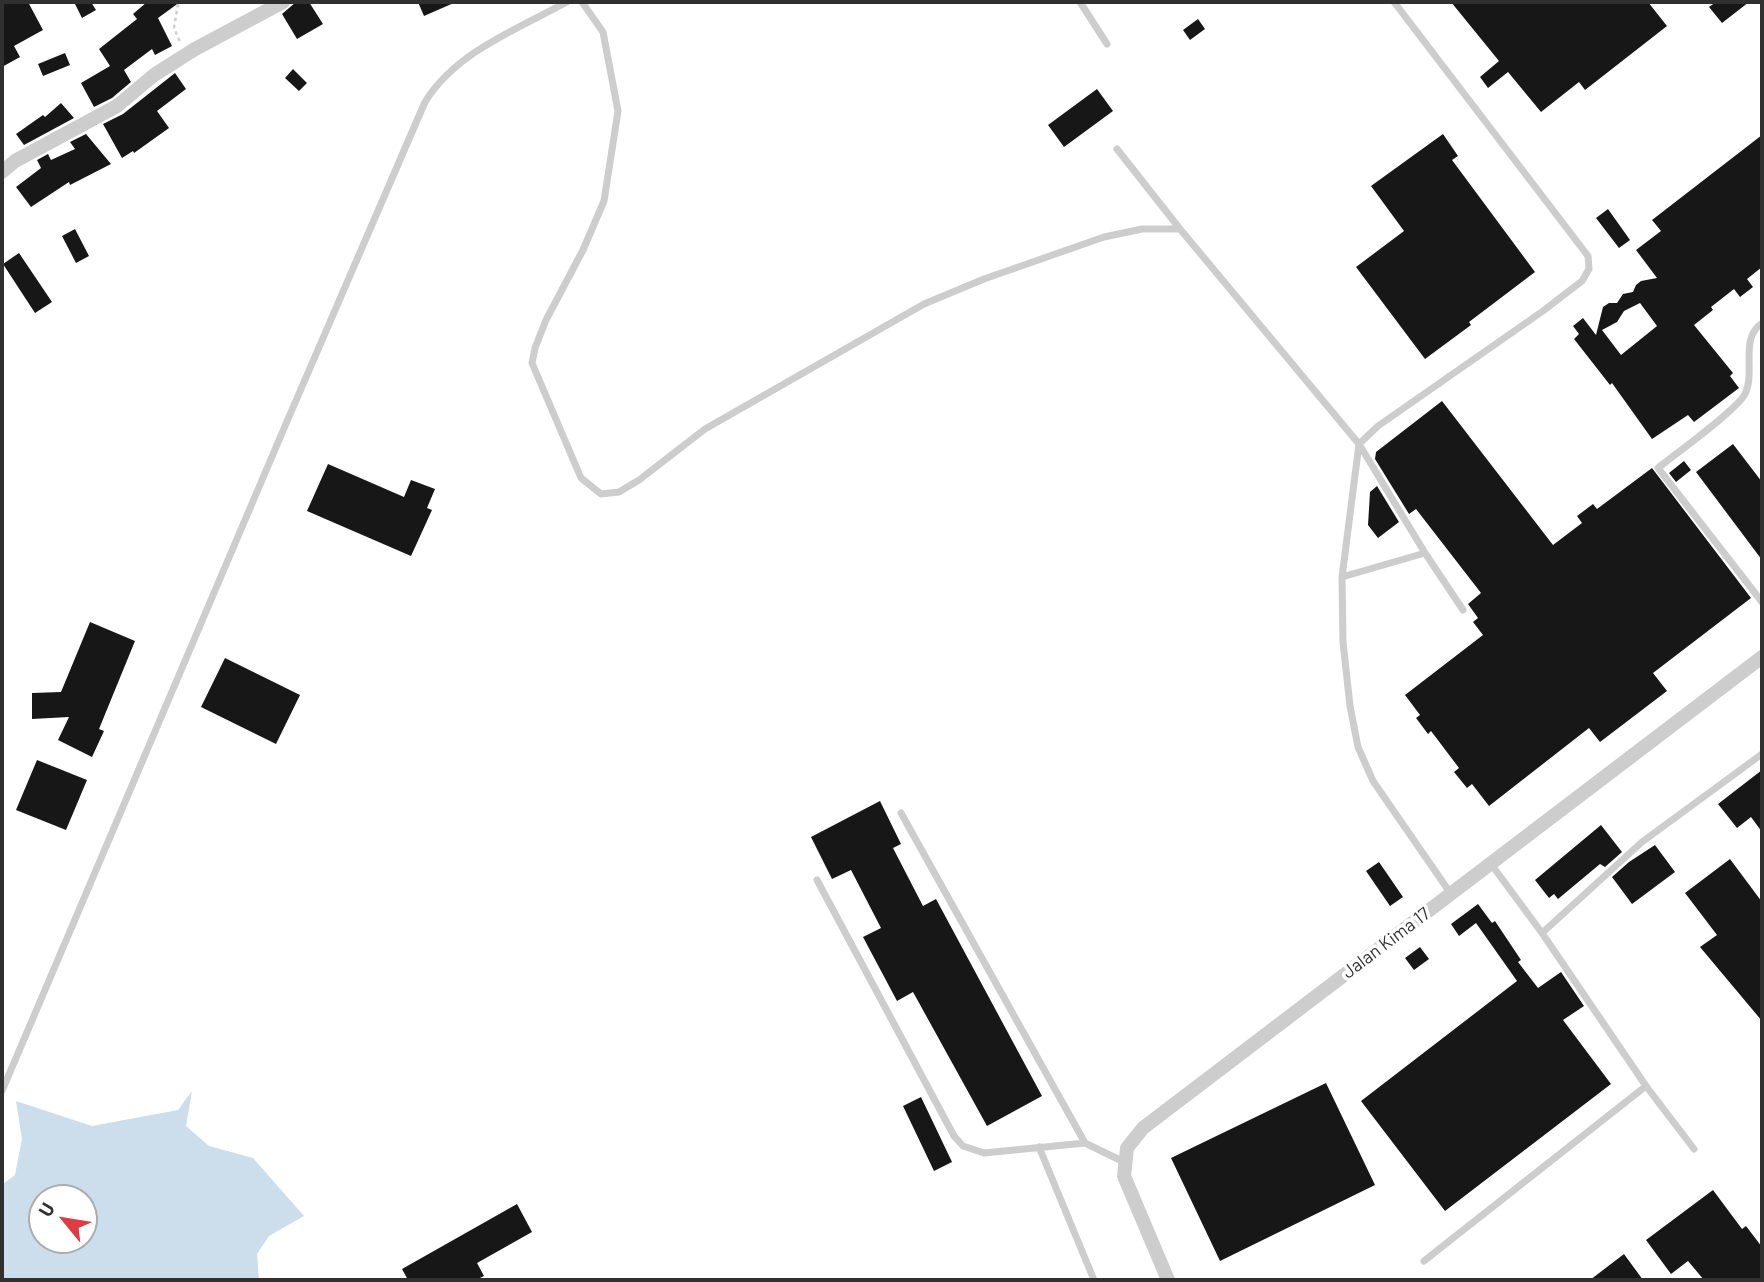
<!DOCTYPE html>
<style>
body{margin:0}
#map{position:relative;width:1764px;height:1282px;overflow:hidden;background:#fff;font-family:Barlow,sans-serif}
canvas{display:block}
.frame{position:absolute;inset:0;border:4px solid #303030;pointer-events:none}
.north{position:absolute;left:28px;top:1184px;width:70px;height:70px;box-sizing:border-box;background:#fff;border:2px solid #acacac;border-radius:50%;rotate:300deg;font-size:19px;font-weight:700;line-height:28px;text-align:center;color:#303030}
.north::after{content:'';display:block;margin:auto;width:24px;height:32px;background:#dd3c43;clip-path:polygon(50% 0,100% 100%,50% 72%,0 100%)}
</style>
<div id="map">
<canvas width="1764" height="1282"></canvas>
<div class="frame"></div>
<div class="north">U</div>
</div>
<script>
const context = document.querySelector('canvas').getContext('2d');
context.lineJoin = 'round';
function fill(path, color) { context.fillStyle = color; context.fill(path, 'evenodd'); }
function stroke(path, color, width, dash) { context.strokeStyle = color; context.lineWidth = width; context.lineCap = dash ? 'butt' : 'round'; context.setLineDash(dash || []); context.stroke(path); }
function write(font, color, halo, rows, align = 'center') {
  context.font = font + ' Barlow,sans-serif'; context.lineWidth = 7; context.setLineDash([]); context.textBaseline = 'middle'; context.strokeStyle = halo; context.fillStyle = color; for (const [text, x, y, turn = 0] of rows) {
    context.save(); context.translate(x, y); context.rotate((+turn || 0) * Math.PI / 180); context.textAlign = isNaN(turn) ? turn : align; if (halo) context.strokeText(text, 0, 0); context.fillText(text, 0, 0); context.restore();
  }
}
fill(new Path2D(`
 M192,1091L186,1126L209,1146L253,1158L304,1216L269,1236L257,1254L259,1280H2V1185L15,1175L22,1139L16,1101L92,1126L178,1110ZM42,1198H84V1240H42Z`), '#ccdeeb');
fill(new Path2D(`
 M2,2H28L43,30L14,46L20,57L2,67Z
 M74,2H91L96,10L82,18Z
 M147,2H180L158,18L172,46L155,55L152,49L124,70L131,82L112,98L94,107L81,83L110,66L99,49L137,19L133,14Z
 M296,2H309L323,24L297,39L282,14Z
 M418,2H456L424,16Z
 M1451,2H1648L1667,26L1585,90L1579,82L1541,112L1508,72L1488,88L1480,77L1499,61Z
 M1716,2H1749L1722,23L1709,7Z
 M1198,19L1205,29L1190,40L1183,30Z
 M65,53L70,65L43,76L38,64Z
 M293,69L307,83L299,91L285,78Z
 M175,73L186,89L157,111L169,128L134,153L133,151L122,158L103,124L123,114Z
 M1097,89L1113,111L1064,147L1048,125Z
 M61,103L74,118L24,145L16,134L43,115L45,117Z
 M86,134L111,164L70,185L69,182L31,207L16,187L41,168L37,160L48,154L51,160L75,149L70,142Z
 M1443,134L1458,156L1452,160L1535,272L1469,322L1471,325L1425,359L1356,267L1404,231L1371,186Z
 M1762,135V267L1747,279L1753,287L1740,297L1734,289L1711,307L1713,310L1694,325L1733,373L1730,376L1739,388L1694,422L1688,415L1652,439L1612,383L1610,385L1574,339L1579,334L1573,326L1583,318L1596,335L1603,307L1609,303H1617L1623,294L1633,292L1636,285L1641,281L1657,278L1636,250L1661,231L1652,220ZM1640,303L1657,326L1621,355L1602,330L1617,322L1624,311Z
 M1608,209L1630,240L1619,248L1596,218Z
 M75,229L89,256L76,263L62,236Z
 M19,253L52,302L35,313L3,264Z
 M1442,401L1553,545L1582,523L1577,516L1593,504L1597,509L1652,468L1751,598L1653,673L1667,691L1600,742L1589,728L1489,806L1472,784L1467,788L1454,772L1459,768L1431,731L1428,734L1416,718L1420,715L1405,695L1483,635L1473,622L1478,618L1468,604L1481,593L1416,509L1409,514L1375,459L1376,452Z
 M1733,444L1762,482V560L1696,472Z
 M1684,461L1691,470L1676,482L1669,473Z
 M328,464L404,497L411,480L435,489L427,508L432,510L411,556L307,511Z
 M1377,486L1399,522L1378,538L1368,525L1370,492Z
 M90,622L135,641L99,729L104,731L92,757L58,740L69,717L32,719V693L61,692Z
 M225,658L300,695L276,744L201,707Z
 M37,760L87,780L66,830L16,810Z
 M1762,770V832L1751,817L1737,828L1718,804Z
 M880,801L901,844L893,848L923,906L936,899L1042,1096L987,1126L913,992L897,1001L863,937L881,928L851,870L832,879L811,837Z
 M1601,825L1622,852L1605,867L1600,864L1558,899L1554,894L1549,898L1535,880Z
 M1655,845L1675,872L1632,904L1612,877L1629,862Z
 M1730,859L1762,902V1021L1700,947L1717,935L1685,893Z
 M1379,862L1403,897L1390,906L1366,871Z
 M1478,904L1492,923L1495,921L1521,960L1518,962L1538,988L1561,972L1584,1006L1563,1020L1611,1084L1445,1211L1361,1101L1517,981L1476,923L1459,936L1451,924Z
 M1420,947L1429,959L1414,970L1405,958Z
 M1326,1083L1375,1185L1220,1261L1171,1158Z
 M921,1097L952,1162L934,1171L903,1106Z
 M1713,1190L1742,1229L1746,1226L1762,1247V1280H1704L1688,1261L1671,1274L1646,1240Z
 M517,1204L532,1232L477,1263L484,1276L476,1280H408L402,1269Z
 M1624,1254L1643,1280H1590Z`), '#171717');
stroke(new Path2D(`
 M178,4L174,28L180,42`), '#cdcdcd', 2.5, [3.5, 3.5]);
stroke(new Path2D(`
 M582,2L603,32L618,111L604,201L583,250L546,320L535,348L532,363L581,478L601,494L619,492L639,480L705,429L924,304L984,279L1104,237L1142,229H1180
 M1080,2L1107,44
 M1394,2L1588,256L1589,269L1582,281L1543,311L1378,426L1359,444L1342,577L1343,642L1350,706L1358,747L1373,781L1451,894
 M1117,149L1180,229L1359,444L1425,553L1342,577
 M1762,323C1739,339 1756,372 1745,394C1737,410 1675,454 1658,468L1762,602
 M1425,553L1463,610
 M901,813L1085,1143L1124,1162
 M1491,864L1542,933L1642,842L1762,754
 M817,880L954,1136L963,1146L984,1153L1085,1143
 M1542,933L1646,1086L1694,1149
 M2,1091L285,426L425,102C456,52 517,29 567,2
 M1039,1147L1094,1280
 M1424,1261L1646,1086`), '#cdcdcd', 7);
stroke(new Path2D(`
 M2,172L15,161L117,106L154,75L195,49L283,2
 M1168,1280L1124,1176L1127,1148L1143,1128L1762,657`), '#cdcdcd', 14);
write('18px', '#303030', '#fff', [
 ["Jalan Kima 17",1386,943,-37]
]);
</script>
